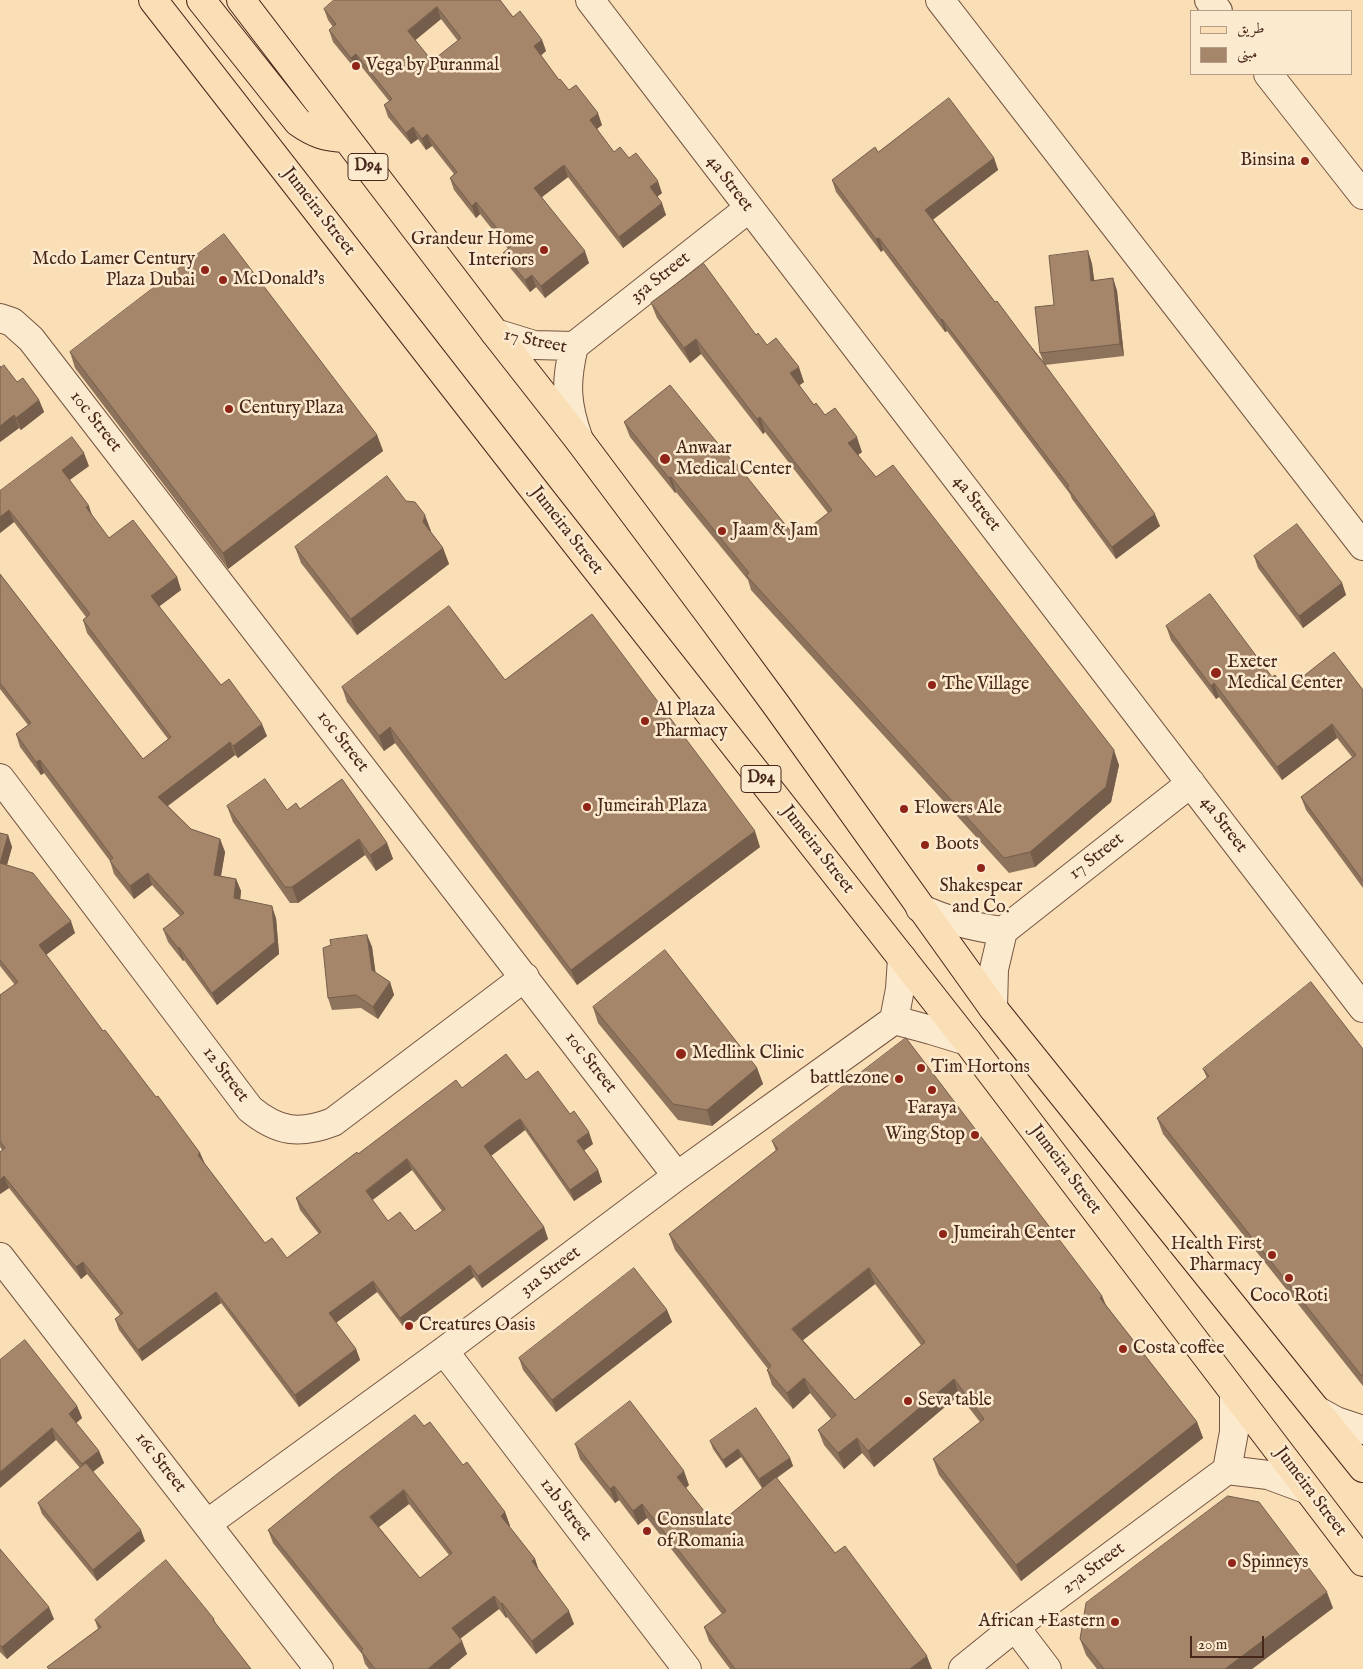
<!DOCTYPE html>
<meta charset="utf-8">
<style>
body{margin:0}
#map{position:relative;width:1363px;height:1669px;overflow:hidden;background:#fadeb5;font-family:"IM FELL English",Amiri,serif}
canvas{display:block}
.legend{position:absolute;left:1190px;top:10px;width:162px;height:65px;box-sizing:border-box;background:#fceacf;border:1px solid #b49c87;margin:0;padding:6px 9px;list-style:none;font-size:15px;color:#48271b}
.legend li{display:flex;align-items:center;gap:10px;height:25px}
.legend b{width:25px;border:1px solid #b49c87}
.scale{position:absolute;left:1190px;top:1636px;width:74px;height:22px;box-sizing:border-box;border:2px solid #48271b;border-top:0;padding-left:6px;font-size:15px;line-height:18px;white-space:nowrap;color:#48271b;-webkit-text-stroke:4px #fceacf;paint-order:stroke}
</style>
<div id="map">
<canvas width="1363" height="1669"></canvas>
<ul class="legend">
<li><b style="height:6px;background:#fadeb5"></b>طريق</li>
<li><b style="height:14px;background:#a5866b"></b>مبنى</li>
</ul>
<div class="scale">20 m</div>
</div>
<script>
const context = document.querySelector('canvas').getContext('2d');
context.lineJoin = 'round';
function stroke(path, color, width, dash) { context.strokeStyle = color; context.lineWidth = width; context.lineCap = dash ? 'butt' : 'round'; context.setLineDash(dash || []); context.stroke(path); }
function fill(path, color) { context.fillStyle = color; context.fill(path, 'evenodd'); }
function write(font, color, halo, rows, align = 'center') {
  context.font = font + ' "IM FELL English",serif'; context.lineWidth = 5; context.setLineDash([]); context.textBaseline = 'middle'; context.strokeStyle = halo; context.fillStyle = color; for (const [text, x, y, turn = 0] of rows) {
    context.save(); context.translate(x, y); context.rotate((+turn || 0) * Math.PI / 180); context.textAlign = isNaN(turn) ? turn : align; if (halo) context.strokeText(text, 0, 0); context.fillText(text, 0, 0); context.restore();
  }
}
const minor = new Path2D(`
 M590,0C846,337 1105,672 1363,1008
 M940,0L1363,546
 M1209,0L1218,11
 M1268,74L1363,195
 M0,318L12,322L31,339L677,1176
 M495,333L534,345L574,346
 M574,346L748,209
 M574,346C565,383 566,404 579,440
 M0,778L250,1109C278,1132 299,1135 333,1122L525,977
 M920,908C947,921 973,927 1003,931
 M993,1008L994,969L1003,931L1191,783
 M894,1020L931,1030L967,1041
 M0,1257L319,1669
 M444,1351L687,1669
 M1318,1411L1336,1421L1363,1430
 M1227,1470L1234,1432V1393
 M208,1523L444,1351L677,1176L894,1020L900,989L902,958
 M1015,1627L1047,1669
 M963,1669L1015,1627L1227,1470L1268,1475L1306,1489`);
const major = new Path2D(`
 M153,0L542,500L967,1041L1363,1562
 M201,0L298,122C315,134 325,137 346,138
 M241,0L495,333L579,440L710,615L777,706L993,1008L1363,1468`);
stroke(minor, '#745542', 30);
stroke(major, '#48271b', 30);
stroke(minor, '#fceacf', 28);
stroke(major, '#fadeb5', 28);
fill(new Path2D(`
 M500,0L513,17L542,40L546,51L541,55L559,80L602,125L597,129L614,152L629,158L662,193L657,197L666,215L623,248L568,177L542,197L589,263L545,298L536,287L530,292L507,264L503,253L508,249L480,214L476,218L454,190L450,178L454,174L432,146L426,150L418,139L411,144L388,117L384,105L389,101L361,66L356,70L333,42L329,30L333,27L328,20L324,9ZM441,19L458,41L432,61L415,40Z
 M878,152L994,158L998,170L933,219L995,302L1043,361L1040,353L1054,305L1088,251L1092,264L1094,281L1113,278L1117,291L1124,356L1045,365L1160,526L1116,559L1072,499L1070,494L947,331L945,332L883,250L881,252L836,192L832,180Z
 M651,303L756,335L804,382L799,385L814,405L862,452L858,455L876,477L1119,765L1111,802L1035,867L1009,873L751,590L748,580L676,492L675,493L630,437L624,422L734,463L796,538L828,513L765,432L763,434L701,354L690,363L657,318Z
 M70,352L377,435L383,451L228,569L75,368Z
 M17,382L39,400L44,412L21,430L19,428L0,442Z
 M89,466L70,480L92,516L109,538L177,577L181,590L159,606L221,685L267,736L238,758L235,755L168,806L191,829L220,839L225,852L221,876L236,879L241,891L240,899L276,918L279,954L217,1005L184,960L183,961L168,942L163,929L180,916L152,885L134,899L114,874L110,861L44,773L41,775L20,747L16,734L28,725L0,689V574L143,759L168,739L87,633L83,620L86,617L14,522L0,533V491Z
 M406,501L431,531V532L443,548L449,564L357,635L301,563L295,547Z
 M1254,556L1342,583L1346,595L1303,628L1258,568Z
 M1166,626L1272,677L1286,690H1363V888L1306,810L1301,797L1352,757L1337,738L1282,780L1219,697L1216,699L1171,640Z
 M505,680L760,847L577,985L395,743L384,751L347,702L342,687Z
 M227,806L287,810L300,809L387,843L393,859L376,871L365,855L298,903H290L233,822Z
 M0,833L8,835L12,847L7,865L75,933L46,955L103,1031L200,1153L205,1164L265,1243L287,1258L319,1234L300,1210L296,1198L358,1154L462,1088L526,1080L593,1144L584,1150L598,1170L602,1182L574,1201L525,1130L520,1134L491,1156L544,1227L548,1239L482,1288L474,1277L405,1329L377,1292L336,1323L356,1349L360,1360L299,1407L221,1303L142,1361L119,1330L115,1319L120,1315L87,1274L81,1279L9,1188L0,1194V1152L2,1150L0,1147V995L15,985L0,966ZM412,1170L442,1211L415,1231L388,1221L372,1200Z
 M367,935L372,947L375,972L390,982L394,995L378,1019L361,1008L332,1010L328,998Z
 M593,1007L757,1068L763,1084L712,1126L678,1120L598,1023Z
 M1363,1049V1386L1163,1134L1157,1118L1207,1078L1203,1069Z
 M772,1141L1102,1296L1106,1305L1197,1422L1203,1438L1021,1581L939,1475L933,1459L980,1422L959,1395L874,1467L862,1453L844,1469L824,1445L818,1430L831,1419L810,1393L793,1409L772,1385L767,1370L768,1369L675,1250L669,1234L776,1151ZM875,1284L921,1345L855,1400L803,1340Z
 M667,1310L672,1322L556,1412L523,1370L519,1358Z
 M0,1360L77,1406L82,1418L76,1423L99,1451L104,1463L93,1472L145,1541L97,1581L42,1514L38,1503L80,1468L56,1440Z
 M424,1426L463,1465L505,1512L510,1526H509L535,1559L539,1571L574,1624L536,1654L507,1617L506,1618L499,1609L460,1639L467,1654L449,1669H369L365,1664L362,1654L273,1543L268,1530ZM409,1504L449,1555L420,1578L379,1527Z
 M710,1441L790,1458L793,1466L777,1478L835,1553L932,1669H730L709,1641L704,1627L722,1614L647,1518L638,1525L619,1500L615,1503L580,1459L575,1444L689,1485L686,1488L716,1526L774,1479L762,1488L741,1457L726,1468L713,1449Z
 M0,1549L54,1619L7,1659L0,1652Z
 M1333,1608L1252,1669H1097L1086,1655L1080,1639Z
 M214,1619L216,1624L251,1669H48L47,1667L98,1629L95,1620Z`), '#8e735c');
fill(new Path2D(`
 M437,7L441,19L412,43L408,31Z
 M542,40L546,51L538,58L534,46Z
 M356,54L361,66L356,70L351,58Z
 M598,113L602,125L594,131L590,120Z
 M413,127L418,139L411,144L406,133Z
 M427,134L432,146L426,150L422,139Z
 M994,158L998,170L930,222L925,210Z
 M564,165L568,177L538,200L534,188Z
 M658,181L662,193L654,199L650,187Z
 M476,202L480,214L476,218L472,206Z
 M662,203L666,215L623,248L619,237Z
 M879,238L883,250L881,252L876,239Z
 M585,251L589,263L545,298L541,286Z
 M1088,251L1092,264L1096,293L1091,281Z
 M532,275L536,287L530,292L525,280Z
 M1113,278L1117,291L1124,356L1120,344Z
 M942,319L947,331L945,332L941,320Z
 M696,339L701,354L690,363L684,348Z
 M799,367L804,382L796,388L790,373Z
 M39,400L44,412L21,430L16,418Z
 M14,415L19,428L0,442V426Z
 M760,417L765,432L763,434L757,419Z
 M377,435L383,451L228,569L223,553Z
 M857,437L862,452L854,458L848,443Z
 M84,453L89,466L66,482L62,470Z
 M671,477L676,492L675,493L669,478Z
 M89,506L93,518L86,507Z
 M9,510L14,522L0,533V517Z
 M1155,514L1160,526L1116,559L1112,547Z
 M425,515L431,531L428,538L423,522Z
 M443,548L449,564L357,635L351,619Z
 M177,577L181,590L156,609L151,596Z
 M1342,583L1346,595L1303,628L1299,616Z
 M1214,683L1219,697L1216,699L1211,686Z
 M262,724L267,736L238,758L233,746Z
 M1332,724L1337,738L1282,780L1277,767Z
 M390,727L395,743L384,751L379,736Z
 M230,742L235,755L163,809L158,797Z
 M1114,750L1119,765L1111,802L1035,867L1030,852Z
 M40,760L44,773L41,775L36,762Z
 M755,831L760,847L577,985L571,970Z
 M8,835L12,847L4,875L0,863Z
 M220,839L225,852L219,887L214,875Z
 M359,839L365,855L298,903L292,887Z
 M387,843L393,859L376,871L370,855Z
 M148,873L152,885L134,899L130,886Z
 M236,879L241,891L239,911L234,898Z
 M272,906L276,918L279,954L217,1005L212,993Z
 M71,921L75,933L43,957L39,945Z
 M367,935L372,947L377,982L372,970Z
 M179,947L184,960L183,961L178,948Z
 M390,982L394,995L378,1019L373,1007Z
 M757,1068L763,1084L712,1126L707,1110Z
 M520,1119L525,1130L488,1158L484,1146Z
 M589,1132L593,1144L582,1152L577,1141Z
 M200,1153L205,1164L198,1155Z
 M407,1159L412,1170L370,1202L366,1191Z
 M598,1170L602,1182L574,1201L570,1190Z
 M4,1176L9,1188L0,1194V1180Z
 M544,1227L548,1239L482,1288L478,1276Z
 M83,1262L87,1274L81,1279L76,1267Z
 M470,1265L474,1277L405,1329L400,1318Z
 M869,1268L875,1284L798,1344L792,1329Z
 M373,1281L377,1292L333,1325L329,1313Z
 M216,1292L221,1303L142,1361L138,1350Z
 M1102,1296L1108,1311L1100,1298Z
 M667,1310L672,1322L556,1412L552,1400Z
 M356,1349L360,1360L299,1407L295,1395Z
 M804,1378L810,1393L793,1409L787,1393Z
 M954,1379L959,1395L874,1467L868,1451Z
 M77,1406L82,1418L73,1426L69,1414Z
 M1197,1422L1203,1438L1021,1581L1016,1565Z
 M52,1428L56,1440L0,1488V1472Z
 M857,1438L862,1453L844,1469L838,1453Z
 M738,1449L741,1457L726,1468L723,1460Z
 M99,1451L104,1463L86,1477L82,1464Z
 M790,1458L793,1466L762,1488L759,1479Z
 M684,1471L689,1485L682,1491L677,1477Z
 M614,1486L619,1500L615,1503L610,1489Z
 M404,1490L409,1504L375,1530L370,1517Z
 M642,1504L647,1518L638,1525L633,1511Z
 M505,1512L510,1526L506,1529L501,1516Z
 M141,1530L145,1541L97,1581L93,1570Z
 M535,1559L539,1572L532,1561Z
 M1327,1592L1333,1608L1252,1669H1225Z
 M494,1596L499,1609L457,1641L452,1628Z
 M502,1603L507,1617L506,1618L501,1604Z
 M49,1607L54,1619L7,1659L2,1647Z
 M569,1611L574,1624L536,1654L532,1641Z
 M462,1641L467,1654L449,1669H428Z
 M927,1656L932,1669H910Z`), '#745e4b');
const building = new Path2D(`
 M334,0H500L513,17L520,11L542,40L534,46L559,80L560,79L569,90L576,85L598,113L590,120L614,152L620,147L629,158L636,153L658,181L650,187L662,203L619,237L564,165L534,188L585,251L541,286L532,275L525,280L503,253L511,246L476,202L472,206L450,178L457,172L427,134L422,139L413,127L406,133L384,105L392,99L356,54L351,58L329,30L336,24L324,9ZM437,7L461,38L432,61L408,31Z
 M949,98L994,158L925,210L995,302L997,301L1040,359V358L1155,514L1112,547L1067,487L1069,486L942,319L941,320L879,238L876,239L832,180L875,147L878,152Z
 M224,234L377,435L223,553L70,352Z
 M1088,251L1091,281L1113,278L1120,344L1040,353L1035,307L1054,305L1049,256Z
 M704,264L756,335L758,333L767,345L776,338L799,367L790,373L814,405L816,403L825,415L835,408L857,437L848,443L876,477L893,465L1114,750L1106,787L1030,852L1004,858L746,575L749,573L671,477L669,478L624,422L670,385L734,463L735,462L796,538L832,510L760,417L757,419L696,339L684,348L651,303Z
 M4,365L17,382L23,378L39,400L16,418L14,415L0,426V366L1,367Z
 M72,437L84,453L62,470L89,506L86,507L109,538L133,520L177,577L151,596L221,685L229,679L262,724L233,746L230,742L158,797L191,829L220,839L214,875L236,879L234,898L272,906L275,942L212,993L179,947L178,948L163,929L184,913L148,873L130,886L110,861L113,858L40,760L36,762L16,734L31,723L0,683V574L143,759L171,737L83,620L90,614L9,510L0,517V491Z
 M387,476L406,501L415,502L425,515L423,522L443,548L351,619L295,547Z
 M1297,524L1342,583L1299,616L1254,556Z
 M1210,594L1272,677L1275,675L1286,690L1334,652L1363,690V881L1301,797L1356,755L1332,724L1277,767L1214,683L1211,686L1166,626Z
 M449,606L505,680L592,614L755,831L571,970L390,727L379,736L342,687Z
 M265,779L287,810L296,803L300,809L342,779L387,843L370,855L359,839L292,887H285L227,806Z
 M0,833L8,835L0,863L33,873L71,921L39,945L103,1031L105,1030L156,1097L158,1096L200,1153L198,1155L265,1243L272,1238L287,1258L321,1232L296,1198L357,1152L358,1154L456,1080L462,1088L506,1054L526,1080L538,1071L570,1114L574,1111L589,1132L577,1141L598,1170L570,1190L520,1119L515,1122L484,1146L544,1227L478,1276L470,1265L400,1318L373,1281L329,1313L356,1349L295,1395L216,1292L138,1350L115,1319L123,1313L83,1262L76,1267L4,1176L0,1180V1152L5,1148L0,1141V995L18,982L0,960ZM407,1159L445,1209L415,1231L400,1212L388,1221L366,1191Z
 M367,935L372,970L390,982L373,1007L356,995L328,998L323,948L331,945L330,940Z
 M665,950L757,1068L707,1110L673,1104L593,1007Z
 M1311,982L1363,1049V1376L1361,1375L1157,1118L1209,1076L1203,1069Z
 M906,1038L1102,1296L1100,1298L1197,1422L1016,1565L933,1459L984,1419L954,1379L868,1451L857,1438L838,1453L818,1430L836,1415L804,1378L787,1393L767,1370L771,1366L669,1234L778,1149L772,1141ZM869,1268L925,1342L855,1400L792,1329Z
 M634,1268L667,1310L552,1400L519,1358Z
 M25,1340L77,1406L69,1414L99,1451L82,1464L52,1428L0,1472V1360Z
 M630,1401L684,1471L677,1477L716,1526L776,1477L835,1553L845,1546L927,1656L910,1669H735L704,1627L726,1611L642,1504L633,1511L614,1486L610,1489L575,1444Z
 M756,1408L790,1458L759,1479L738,1449L723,1460L710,1441Z
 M415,1415L424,1426L430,1422L463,1465L467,1462L505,1512L501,1516L535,1559L532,1561L569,1611L532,1641L502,1603L501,1604L494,1596L452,1628L462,1641L428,1669H375L361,1651L363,1649L268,1530L337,1474ZM404,1490L452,1553L420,1578L370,1517Z
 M86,1463L141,1530L93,1570L38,1503Z
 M1228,1496L1259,1502L1327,1592L1225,1669H1104L1080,1639L1086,1603Z
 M0,1549L49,1607L2,1647L0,1645Z
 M166,1560L214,1619L213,1620L251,1669H49L47,1667L101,1627L95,1620Z`);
fill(building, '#a5866b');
stroke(building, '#745e4b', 1);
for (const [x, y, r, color] of [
 [356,66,5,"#8f2418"],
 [1305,161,5,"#8f2418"],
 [544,250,5,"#8f2418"],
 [205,270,5,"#8f2418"],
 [223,280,5,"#8f2418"],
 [229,409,5,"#8f2418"],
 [665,459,6,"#8f2418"],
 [722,531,5,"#8f2418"],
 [1216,673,6,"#8f2418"],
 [932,685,5,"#8f2418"],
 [645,721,5,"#8f2418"],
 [587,807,5,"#8f2418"],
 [904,809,5,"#8f2418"],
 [925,845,5,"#8f2418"],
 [981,868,5,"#8f2418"],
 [681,1054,6,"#8f2418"],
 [921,1068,5,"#8f2418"],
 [899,1079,5,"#8f2418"],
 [932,1090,5,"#8f2418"],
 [975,1135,5,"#8f2418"],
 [943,1234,5,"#8f2418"],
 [1272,1255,5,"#8f2418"],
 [1289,1278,5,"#8f2418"],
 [409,1326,5,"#8f2418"],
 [1123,1349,5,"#8f2418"],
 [908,1401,5,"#8f2418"],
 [647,1531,5,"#8f2418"],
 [1232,1563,5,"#8f2418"],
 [1115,1622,5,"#8f2418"]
]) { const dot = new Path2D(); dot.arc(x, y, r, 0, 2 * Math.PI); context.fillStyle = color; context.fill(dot); stroke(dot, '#fceacf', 2); }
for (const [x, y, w] of [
 [368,167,40],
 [761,779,40]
]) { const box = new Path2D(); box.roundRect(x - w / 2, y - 13.5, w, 27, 4); context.fillStyle = '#fceacf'; context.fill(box); stroke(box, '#48271b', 1); }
write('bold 16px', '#48271b', null, [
 ["D94",368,167],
 ["D94",761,779]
]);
write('18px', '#48271b', '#fceacf', [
 ["Vega by Puranmal",366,66],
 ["Binsina",1295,161,"right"],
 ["Grandeur Home",534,240,"right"],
 ["Interiors",534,261,"right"],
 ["Mcdo Lamer Century",195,260,"right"],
 ["Plaza Dubai",195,281,"right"],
 ["McDonald's",233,280],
 ["Century Plaza",239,409],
 ["Anwaar",676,449],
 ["Medical Center",676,470],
 ["Jaam & Jam",732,531],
 ["Exeter",1227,663],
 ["Medical Center",1227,684],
 ["The Village",942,685],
 ["Al Plaza",655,711],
 ["Pharmacy",655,732],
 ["Jumeirah Plaza",597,807],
 ["Flowers Ale",914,809],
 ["Boots",935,845],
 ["Shakespear",981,887,"center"],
 ["and Co.",981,908,"center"],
 ["Medlink Clinic",692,1054],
 ["Tim Hortons",931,1068],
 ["battlezone",889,1079,"right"],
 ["Faraya",932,1109,"center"],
 ["Wing Stop",965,1135,"right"],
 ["Jumeirah Center",953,1234],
 ["Health First",1262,1245,"right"],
 ["Pharmacy",1262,1266,"right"],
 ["Coco Roti",1289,1297,"center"],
 ["Creatures Oasis",419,1326],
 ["Costa coffee",1133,1349],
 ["Seva table",918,1401],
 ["Consulate",657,1521],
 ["of Romania",657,1542],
 ["Spinneys",1242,1563],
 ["African +Eastern",1105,1622,"right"]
], 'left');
write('18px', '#48271b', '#fceacf', [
 ["4a Street",729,184,53],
 ["Jumeira Street",318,212,52],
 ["35a Street",661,278,-38],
 ["17 Street",535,342,12],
 ["10c Street",95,422,52],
 ["4a Street",976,504,52],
 ["Jumeira Street",566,531,52],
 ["10c Street",342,742,52],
 ["4a Street",1223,825,53],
 ["Jumeira Street",817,850,52],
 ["17 Street",1097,857,-38],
 ["10c Street",590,1063,52],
 ["12 Street",225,1075,53],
 ["Jumeira Street",1065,1170,53],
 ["31a Street",551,1272,-37],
 ["16c Street",160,1463,52],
 ["Jumeira Street",1310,1492,53],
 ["12b Street",565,1510,53],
 ["27a Street",1094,1569,-37]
]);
</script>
